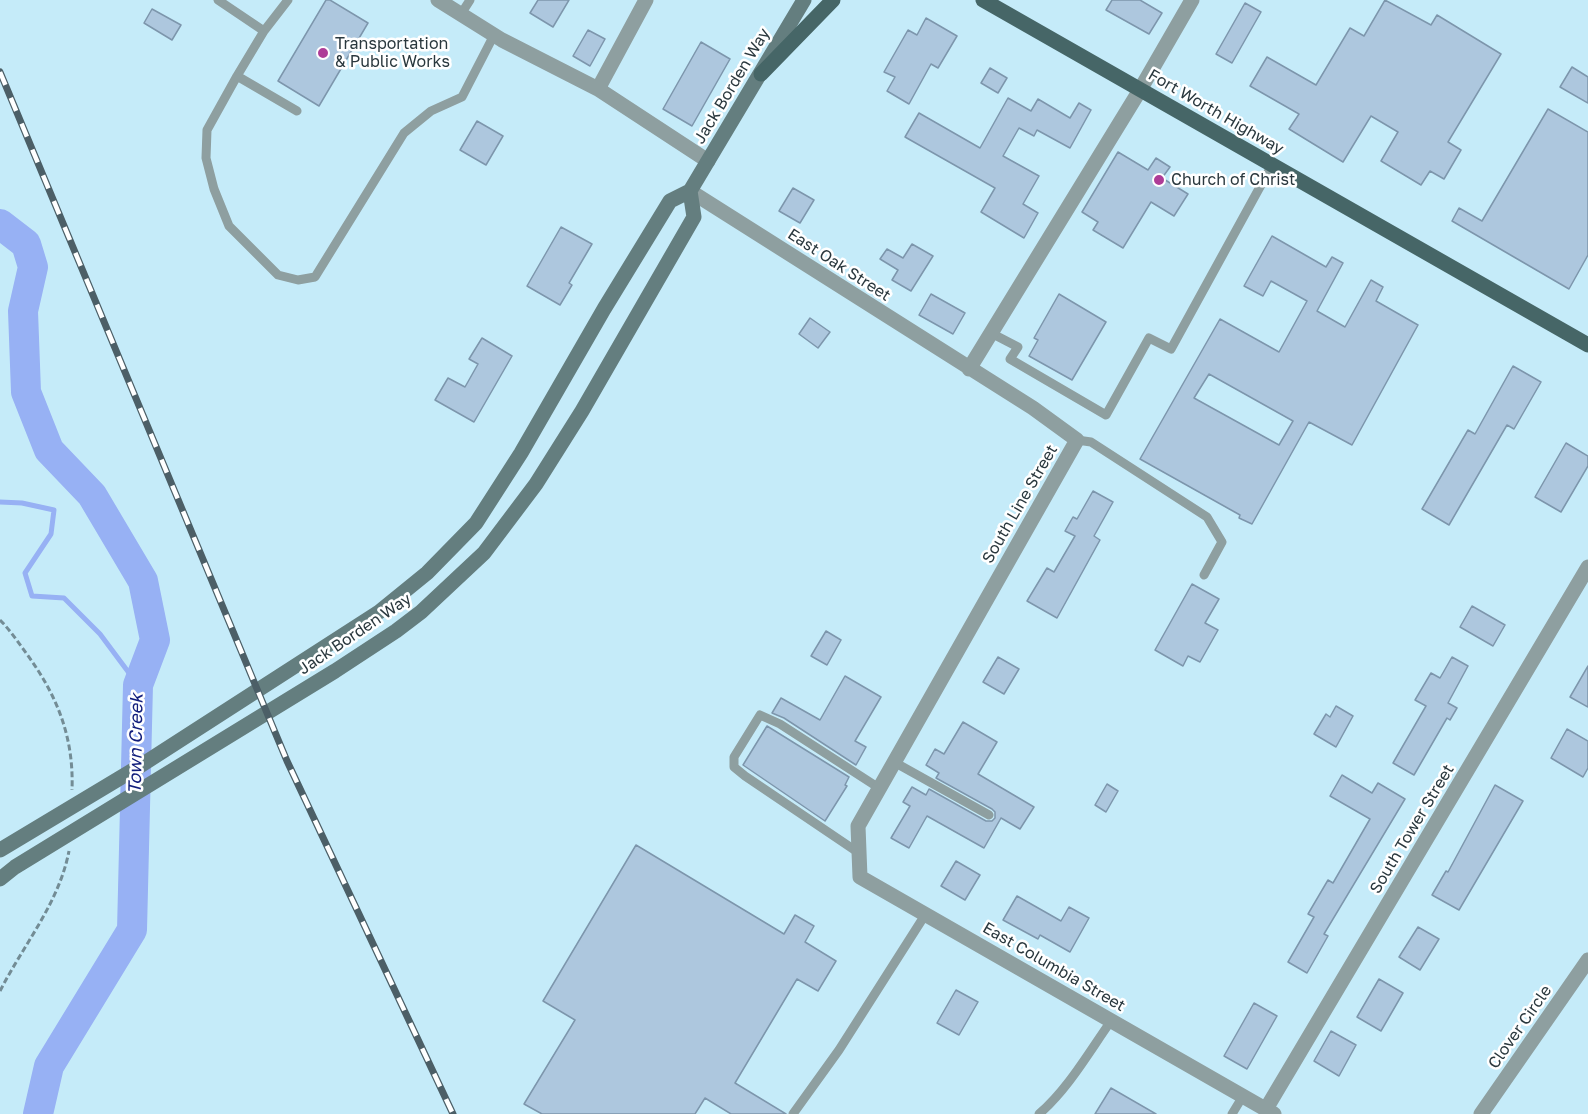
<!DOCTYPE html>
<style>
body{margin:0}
canvas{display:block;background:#c5ebf9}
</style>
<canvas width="1588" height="1114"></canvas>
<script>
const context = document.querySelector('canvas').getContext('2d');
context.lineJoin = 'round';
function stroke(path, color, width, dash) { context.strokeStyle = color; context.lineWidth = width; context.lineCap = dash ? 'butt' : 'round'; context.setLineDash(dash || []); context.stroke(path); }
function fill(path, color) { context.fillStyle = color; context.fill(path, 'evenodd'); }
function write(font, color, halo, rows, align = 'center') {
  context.font = font + ' "Golos Text",sans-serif'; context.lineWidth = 5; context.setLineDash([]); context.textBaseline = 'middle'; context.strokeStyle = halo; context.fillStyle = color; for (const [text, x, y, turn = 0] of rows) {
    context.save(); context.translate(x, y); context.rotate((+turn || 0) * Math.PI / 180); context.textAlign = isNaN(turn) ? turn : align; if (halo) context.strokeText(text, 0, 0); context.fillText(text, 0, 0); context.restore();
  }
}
stroke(new Path2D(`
 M0,502L22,503L54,510L51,534L25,573L32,596L64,598L100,634L138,685`), '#97b1f4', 5);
stroke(new Path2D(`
 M0,224L26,244L33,267L23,311L26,392L49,450L92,495L143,581L155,640L138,685L132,930L49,1066L38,1114`), '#97b1f4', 30);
const building = new Path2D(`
 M326,0H330L368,23L319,106L278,81Z
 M538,0H569L553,27L530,13Z
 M1112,0H1140L1162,13L1149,34L1106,10Z
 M1385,0L1431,25L1437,15L1501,54L1448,142L1461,150L1444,179L1430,171L1421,185L1381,161L1398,132L1371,116L1343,162L1289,129L1299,114L1250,86L1267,57L1316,85L1350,28L1364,36Z
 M1245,3L1261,12L1232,63L1216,54Z
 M152,9L181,25L172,40L144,23Z
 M926,18L957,36L938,68L931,64L909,104L887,91L895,77L884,72L908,30L917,35Z
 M588,30L605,39L590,66L573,56Z
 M701,42L730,59L692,126L663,109Z
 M1572,67L1588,77V103L1560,87Z
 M990,68L1007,78L998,93L981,83Z
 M1008,98L1031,111L1038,99L1070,118L1079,103L1091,110L1070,148L1037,130L1034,136L1019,128L1003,156L1039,176L1023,204L1038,213L1024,238L981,212L995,188L905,137L919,113L980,148Z
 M1548,109L1588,132V255L1569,289L1452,221L1459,208L1482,221Z
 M477,121L503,136L486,165L460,150Z
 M1118,152L1148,170L1156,158L1170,167L1162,178L1188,194L1174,216L1151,202L1123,248L1093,230L1098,222L1082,212Z
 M793,188L814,200L800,223L779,211Z
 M561,227L592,244L569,283L572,285L560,305L527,286Z
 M1272,236L1326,267L1332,257L1343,263L1317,311L1345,327L1371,280L1383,287L1376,301L1418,325L1352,445L1309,422L1252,524L1239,518L1240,515L1140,459L1220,319L1279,352L1307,301L1271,281L1263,296L1244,286ZM1209,374L1293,421L1279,445L1194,398Z
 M912,244L933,256L911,291L892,280L898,270L880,259L887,249L903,258Z
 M931,294L965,313L953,334L919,315Z
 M1059,294L1106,322L1072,380L1029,356L1038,340L1034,338Z
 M810,318L830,332L818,348L799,334Z
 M482,338L512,356L474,422L435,400L448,378L465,387L478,364L469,359Z
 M1513,366L1541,382L1514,429L1507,425L1449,525L1422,509L1468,430L1475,434Z
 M1566,443L1588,456V466L1561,512L1535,497Z
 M1093,491L1113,502L1094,536L1100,540L1057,618L1027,601L1047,568L1054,572L1075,536L1065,531L1073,517L1077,519Z
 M1192,584L1219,599L1205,623L1218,630L1200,662L1188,656L1183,666L1155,650Z
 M1472,606L1505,625L1493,646L1460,627Z
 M826,631L841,640L827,665L811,656Z
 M998,657L1019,669L1004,694L983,682Z
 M1452,657L1468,666L1448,703L1457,708L1450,720L1447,718L1414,775L1393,763L1426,706L1415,700L1431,673L1440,678Z
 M1588,666V707L1570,697Z
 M845,676L881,697L855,741L866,747L856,765L784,718L772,713L781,698L820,720Z
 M1336,706L1353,716L1336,747L1314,734L1326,714L1330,717Z
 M963,722L997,742L978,774L1034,807L1020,829L1001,818L984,848L927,816L909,848L891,838L910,806L903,802L912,787L926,795L929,789L986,821H992L995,818V812L992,809L936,778L939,773L926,765L935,749L944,754Z
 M767,726L849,777L845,785L847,786L825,821L743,765Z
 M1567,729L1588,741V768L1583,777L1551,758Z
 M1342,775L1372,793L1378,783L1405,799L1324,934L1328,936L1307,973L1288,962L1314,917L1308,914L1328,880L1333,883L1370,819L1330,796Z
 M1107,784L1118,791L1106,812L1095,805Z
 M1495,785L1523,801L1459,910L1432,895L1446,871L1448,872Z
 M636,845L784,934L795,915L814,926L805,942L836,961L818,991L797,979L735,1083L786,1114H731L705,1098L695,1114H542L524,1104L575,1020L543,1001Z
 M956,861L980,875L965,900L941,886Z
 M1017,896L1061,921L1069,907L1089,918L1070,952L1040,935L1038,939L1003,920Z
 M1418,927L1439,939L1420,970L1399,957Z
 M1379,979L1403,993L1381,1031L1357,1017Z
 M956,990L978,1002L959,1035L937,1023Z
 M1254,1003L1277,1016L1247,1069L1224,1056Z
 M1331,1031L1356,1045L1339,1076L1314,1061Z
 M1111,1088L1156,1114H1095Z`);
fill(building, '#adc7de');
stroke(building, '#7d96ac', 1.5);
stroke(new Path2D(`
 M0,620C10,630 18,642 26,653C57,695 74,737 72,790
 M0,991C24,944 59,903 69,851`), '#738c95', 3, [6, 3]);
stroke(new Path2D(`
 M218,0L264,31
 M288,0L264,31L237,76L297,111
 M461,14L470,0
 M237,76L207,130L206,158L214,189L229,226L278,275L298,280L315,277L404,133L431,111L462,97L494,35
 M991,333L1018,347L1010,359L1106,415L1149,338L1171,349L1272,165
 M1077,440L1091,442L1207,517L1222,542L1204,575
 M894,762L989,815
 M859,853L745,776L734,767V757L760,715L780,724L879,788
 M793,1114L839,1050L925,915
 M1039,1114C1068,1089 1089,1052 1111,1021
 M1232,1114L1243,1096`), '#8e9fa0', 9);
stroke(new Path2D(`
 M438,0L502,40L598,89L708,161
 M598,89L646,0
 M690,191L1033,408L1077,440L858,826L860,877L1274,1114
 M969,369L1140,90L1192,0
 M1266,1109L1588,567
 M1481,1114L1588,960`), '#8e9fa0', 15);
stroke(new Path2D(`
 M0,850L140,766L379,612L427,573L476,523L521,453L604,309L670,201L690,191L804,0
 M0,879L15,867L335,671L396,631L421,612L484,553L536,484L582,411L694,217L690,191`), '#647e7f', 15);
stroke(new Path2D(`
 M983,0L1588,345
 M761,74L833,0`), '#466667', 15);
const rail = new Path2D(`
 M0,72L287,761L453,1114`);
stroke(rail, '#4c5f67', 7);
stroke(rail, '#fff', 4.5, [14]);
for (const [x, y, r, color] of [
 [323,53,6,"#ae3c97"],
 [1159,180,6,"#ae3c97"]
]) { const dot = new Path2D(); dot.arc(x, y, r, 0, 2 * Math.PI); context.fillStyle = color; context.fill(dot); stroke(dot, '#fff', 2); }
write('16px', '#2a383e', '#fff', [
 ["Transportation",335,44],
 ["& Public Works",335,62],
 ["Church of Christ",1171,180]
], 'left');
write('16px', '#2a383e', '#fff', [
 ["Jack Borden Way",732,86,-59],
 ["Fort Worth Highway",1216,112,30],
 ["East Oak Street",839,265,33],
 ["South Line Street",1020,504,-60],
 ["Jack Borden Way",355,634,-34],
 ["South Tower Street",1412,829,-59],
 ["East Columbia Street",1054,967,30],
 ["Clover Circle",1520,1027,-55]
]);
write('italic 18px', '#111d7b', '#fff', [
 ["Town Creek",136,744,-89]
]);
</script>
